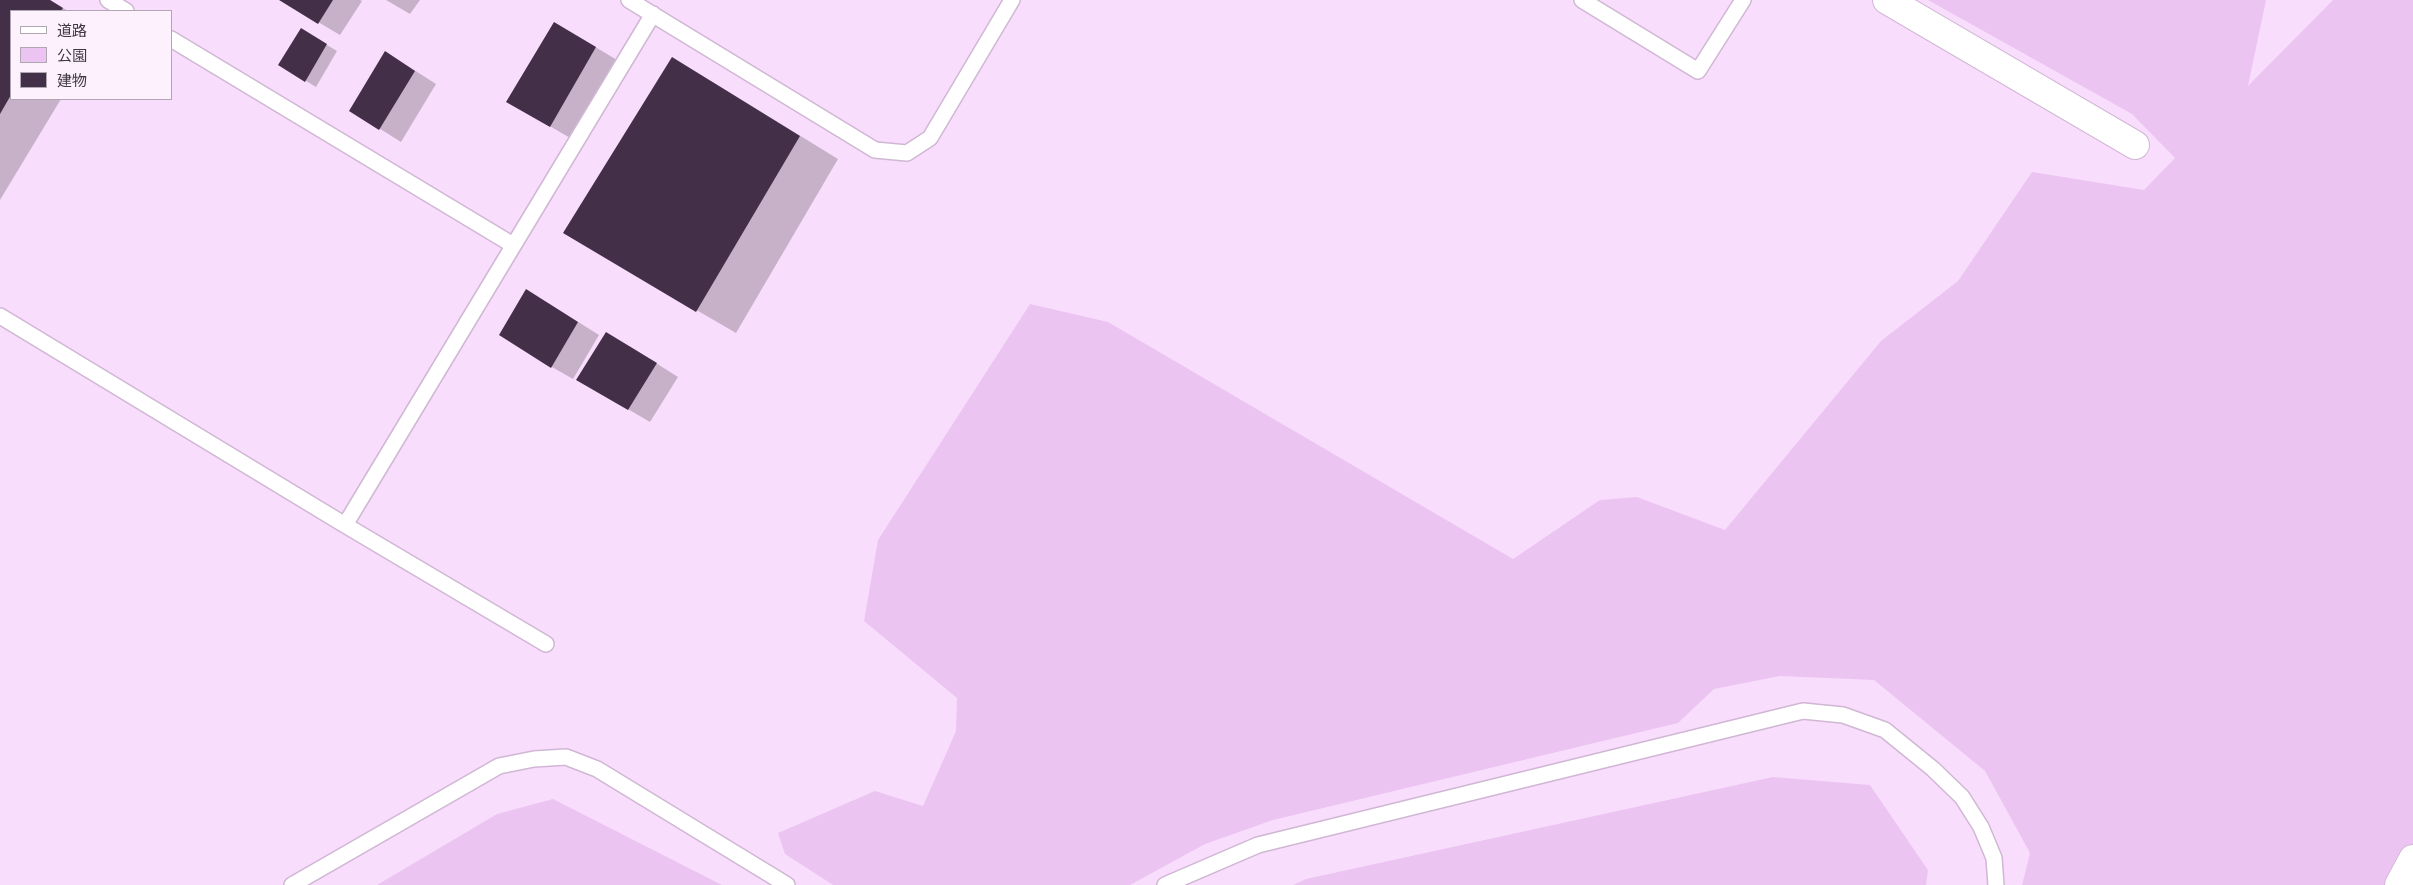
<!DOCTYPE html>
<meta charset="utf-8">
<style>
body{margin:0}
#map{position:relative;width:2413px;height:885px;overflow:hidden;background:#f8defc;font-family:Cabin,"Noto Sans JP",sans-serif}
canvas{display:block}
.legend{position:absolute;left:10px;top:10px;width:162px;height:90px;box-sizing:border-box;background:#fcf1fd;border:1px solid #b1a7b3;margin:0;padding:6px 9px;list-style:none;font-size:15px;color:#413743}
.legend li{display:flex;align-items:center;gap:10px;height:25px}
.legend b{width:25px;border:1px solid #b1a7b3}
</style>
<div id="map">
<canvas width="2413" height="885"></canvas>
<ul class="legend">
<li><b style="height:6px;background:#fff"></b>道路</li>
<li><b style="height:14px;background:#ecc4f2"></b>公園</li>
<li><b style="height:14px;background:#432f47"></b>建物</li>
</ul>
</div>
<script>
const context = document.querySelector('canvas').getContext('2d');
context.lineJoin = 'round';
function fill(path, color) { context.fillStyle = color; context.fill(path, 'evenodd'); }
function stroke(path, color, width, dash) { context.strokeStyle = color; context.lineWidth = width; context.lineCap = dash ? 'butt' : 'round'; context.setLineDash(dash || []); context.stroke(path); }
fill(new Path2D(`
 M1928,0H2266L2248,86L2333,0H2413V885H2022L2030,853L1985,771L1874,680L1780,676L1714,689L1678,723L1273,820L1205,844L1130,885H833L785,854L778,833L875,791L923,806L956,731L957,698L864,621L878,540L1030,304L1108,322L1513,559L1600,500L1637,497L1725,530L1881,341L1958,281L2032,172L2144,190L2175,158L2132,114Z
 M1773,777L1870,785L1928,870L1926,885H1293L1306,879Z
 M553,799L722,885H377L497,814Z`), '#ecc4f2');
fill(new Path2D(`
 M0,0H50L68,11H11V99H61L0,200Z
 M281,0H360L362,1L340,35Z
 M386,0H420L410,14Z
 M312,36L337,51L316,87L306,81Z
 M577,36L617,60L572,139L508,102Z
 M386,52L436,84L401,142L350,110Z
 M711,81L838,159L736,333L564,233Z
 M548,303L599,335L573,379L552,367Z
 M629,346L678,377L650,422L578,380Z`), '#0003');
fill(new Path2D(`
 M0,0H50L63,8L61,11H11V95L0,114Z
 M279,0H333L318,24Z
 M554,22L596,47L550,127L506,102Z
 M301,28L327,44L305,82L278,65Z
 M385,51L415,71L379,130L349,111Z
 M672,57L800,136L696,312L563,233Z
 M526,289L578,322L551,368L499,335Z
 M606,332L657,363L628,410L576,380Z`), '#432f47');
const service = new Path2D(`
 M108,0L126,11
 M629,0L875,150L907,153L930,138L1012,0
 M1582,0L1698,71L1743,0
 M171,39L513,245
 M0,316L345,525L653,14
 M345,525L546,644
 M292,885L499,766L534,759L566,757L597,769L787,885
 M1165,885L1258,845L1803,711L1843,715L1885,730L1933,769L1962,797L1981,827L1994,858L1996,885`);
const minor = new Path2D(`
 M2399,885L2413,859`);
const tertiary = new Path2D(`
 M1887,0L2135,145`);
stroke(service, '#d0b7d4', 18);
stroke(minor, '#d0b7d4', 30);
stroke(tertiary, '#d0b7d4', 30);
stroke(service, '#fff', 15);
stroke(minor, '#fff', 28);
stroke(tertiary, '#fff', 28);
</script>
